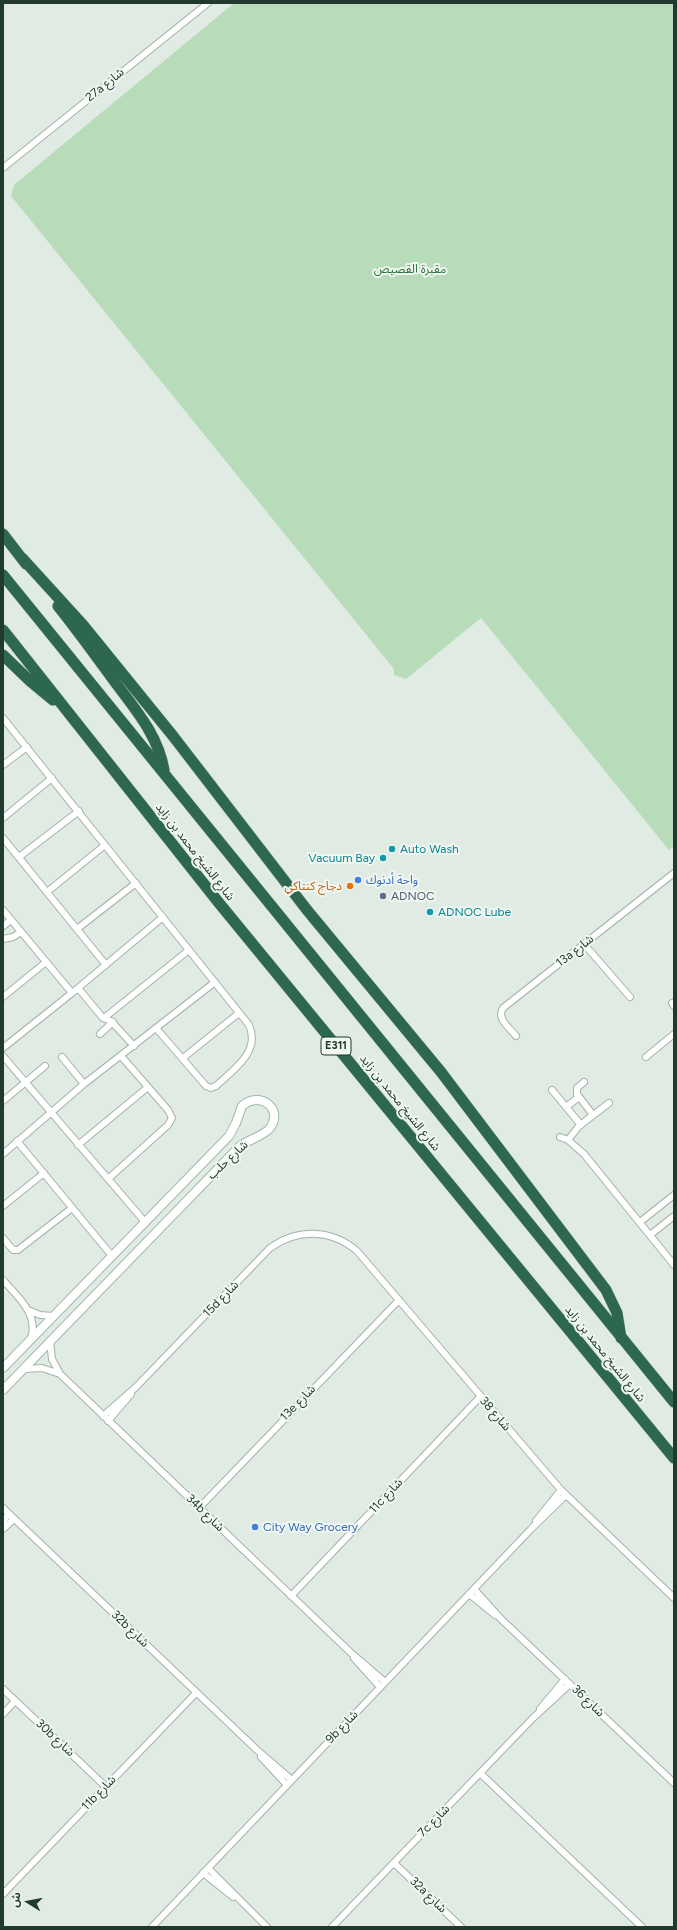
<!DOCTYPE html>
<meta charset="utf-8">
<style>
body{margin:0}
#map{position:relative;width:677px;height:1930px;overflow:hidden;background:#e0ebe3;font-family:Figtree,"Noto Sans Arabic",sans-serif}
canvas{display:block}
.frame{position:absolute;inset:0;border:4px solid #203b2e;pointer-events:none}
.north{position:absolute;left:8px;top:1882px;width:40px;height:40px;-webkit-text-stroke:3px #f0f7f2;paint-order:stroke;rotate:281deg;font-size:11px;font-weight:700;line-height:16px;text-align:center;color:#203b2e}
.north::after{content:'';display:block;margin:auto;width:14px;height:18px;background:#203b2e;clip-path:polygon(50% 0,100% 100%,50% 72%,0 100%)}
</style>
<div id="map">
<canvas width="677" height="1930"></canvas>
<div class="frame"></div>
<div class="north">ش</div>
</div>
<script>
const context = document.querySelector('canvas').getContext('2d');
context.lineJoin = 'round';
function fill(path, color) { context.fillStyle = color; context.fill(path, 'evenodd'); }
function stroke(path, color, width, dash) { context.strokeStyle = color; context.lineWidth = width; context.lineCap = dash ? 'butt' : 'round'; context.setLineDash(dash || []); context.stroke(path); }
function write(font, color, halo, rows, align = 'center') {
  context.font = font + ' Figtree,"Noto Sans Arabic",sans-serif'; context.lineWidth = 4; context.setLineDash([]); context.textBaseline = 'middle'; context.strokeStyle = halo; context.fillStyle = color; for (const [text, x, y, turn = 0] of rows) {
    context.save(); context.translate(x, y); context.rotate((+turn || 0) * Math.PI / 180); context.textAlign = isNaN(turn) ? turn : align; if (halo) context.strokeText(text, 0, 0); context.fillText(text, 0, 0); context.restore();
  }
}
fill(new Path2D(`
 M234,3H674V846L669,850L481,618L406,679L394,675V669L11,196L14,185Z`), '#b8dcba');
const street = new Path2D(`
 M3,168L208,3
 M3,718L249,1025C261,1052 233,1070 216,1086L211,1088L206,1086L156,1028
 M3,765L27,747
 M3,818L52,778
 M3,838L106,965
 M19,857L79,811
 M47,892L105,845
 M3,910L72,993
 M3,926L11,920
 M77,929L136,883
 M3,939L13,937L21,932
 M584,944L630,997
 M78,988L103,1018L111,1021L134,1046
 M3,997L46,962
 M672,1003L674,1006
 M104,1018L189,950
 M100,1034L113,1022
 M516,1036C510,1028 496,1019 503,1008L674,873
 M3,1048L72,993L163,917
 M3,1056L145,1222
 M62,1057L84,1084
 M646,1057L674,1034
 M183,1058L239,1013
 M584,1082L577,1088V1094L593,1115
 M552,1090L581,1125
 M3,1101L45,1066
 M566,1107L579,1097
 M560,1137L568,1140L584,1154L674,1265
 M568,1140L579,1126L609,1103
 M17,1141L112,1256
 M78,1145L148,1087
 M3,1154L84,1084L215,982
 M108,1179L168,1125L172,1118L168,1110L121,1056
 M3,1206L44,1173
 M640,1222L674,1195
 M650,1235L674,1216
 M3,1238L13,1250H18L72,1208
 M3,1280C17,1296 39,1314 31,1338
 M28,1310L40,1315L54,1316
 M50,1341L52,1359L60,1374L350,1652L385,1682
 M24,1369L42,1368L60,1374
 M103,1416L136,1387L270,1248C298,1228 331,1229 357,1251L561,1490L674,1598
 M108,1421L131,1394
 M3,1508L257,1750L292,1780
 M199,1508L399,1300
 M3,1521L9,1514
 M536,1521L561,1490
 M3,1529L14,1519
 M474,1589L501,1619L674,1783
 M469,1594L495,1615
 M291,1596L480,1397
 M354,1658L380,1687
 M3,1689L106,1787
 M540,1709L565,1679
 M3,1714L15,1701
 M261,1757L287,1785
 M480,1773L642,1927
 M394,1863L461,1927
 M208,1868L267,1927
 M203,1873L233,1897
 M3,1894L196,1693
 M152,1927L532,1528L566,1495
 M332,1927L533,1718L570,1684`);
const secondary = new Path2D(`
 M3,1368L229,1136L236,1123L242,1106C260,1090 284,1109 270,1128C264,1136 247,1140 239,1147L3,1390`);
const highway = new Path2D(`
 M3,534L26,564
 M22,558L83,625L173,736L307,910L441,1072L606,1290L617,1313L621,1338
 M3,575L674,1402
 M58,606C78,631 96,656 115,682C135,709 158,735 164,770
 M3,630L219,903L674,1458
 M3,655L30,681L53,700`);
stroke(street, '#a3b3a9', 8);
stroke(secondary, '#a1baab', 10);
stroke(highway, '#c1c8c4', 12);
stroke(street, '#fff', 6);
stroke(secondary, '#fff', 8);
stroke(highway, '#2c674e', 11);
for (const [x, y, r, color] of [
 [392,849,4,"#0f9aa8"],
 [383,858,4,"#0f9aa8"],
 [358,880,4,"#3f7fe0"],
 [350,886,4,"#e8710a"],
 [383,896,4,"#5c6f8a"],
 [430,912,4,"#0f9aa8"],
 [255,1527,4,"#3f7fe0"]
]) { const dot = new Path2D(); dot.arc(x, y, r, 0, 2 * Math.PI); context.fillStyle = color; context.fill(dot); stroke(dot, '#f0f7f2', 1.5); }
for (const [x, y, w] of [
 [336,1046,30]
]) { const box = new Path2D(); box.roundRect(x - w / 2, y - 9, w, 18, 3); context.fillStyle = '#f0f7f2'; context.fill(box); stroke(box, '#203b2e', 1); }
write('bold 11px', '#203b2e', null, [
 ["E311",336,1046]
]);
write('12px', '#203b2e', '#f0f7f2', [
 ["27a شارع",105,85,-39],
 ["شارع الشيخ محمد بن زايد",195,852,52],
 ["13a شارع",575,951,-38],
 ["شارع الشيخ محمد بن زايد",400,1103,51],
 ["شارع حلب",228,1160,-43],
 ["15d شارع",221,1299,-46],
 ["شارع الشيخ محمد بن زايد",605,1354,51],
 ["13e شارع",298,1403,-46],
 ["شارع 38",495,1414,49],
 ["11c شارع",386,1496,-47],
 ["34b شارع",205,1513,44],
 ["32b شارع",130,1629,44],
 ["شارع 36",588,1701,44],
 ["9b شارع",342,1727,-46],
 ["30b شارع",55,1738,43],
 ["11b شارع",99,1793,-46],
 ["7c شارع",434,1821,-46],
 ["32a شارع",428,1895,44]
]);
write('12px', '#2b7236', '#f0f7f2', [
 ["مقبرة القصيص",410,269]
]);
write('12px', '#0d838f', '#f0f7f2', [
 ["Auto Wash",400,849],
 ["Vacuum Bay",375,858,"right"],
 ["ADNOC Lube",438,912]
], 'left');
write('12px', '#366cbe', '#f0f7f2', [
 ["واحة أدنوك",366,880],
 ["City Way Grocery",263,1527]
], 'left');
write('12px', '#c56008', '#f0f7f2', [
 ["دجاج كنتاكي",342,886]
], 'right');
write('12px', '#4e5e75', '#f0f7f2', [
 ["ADNOC",391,896]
], 'left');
</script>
